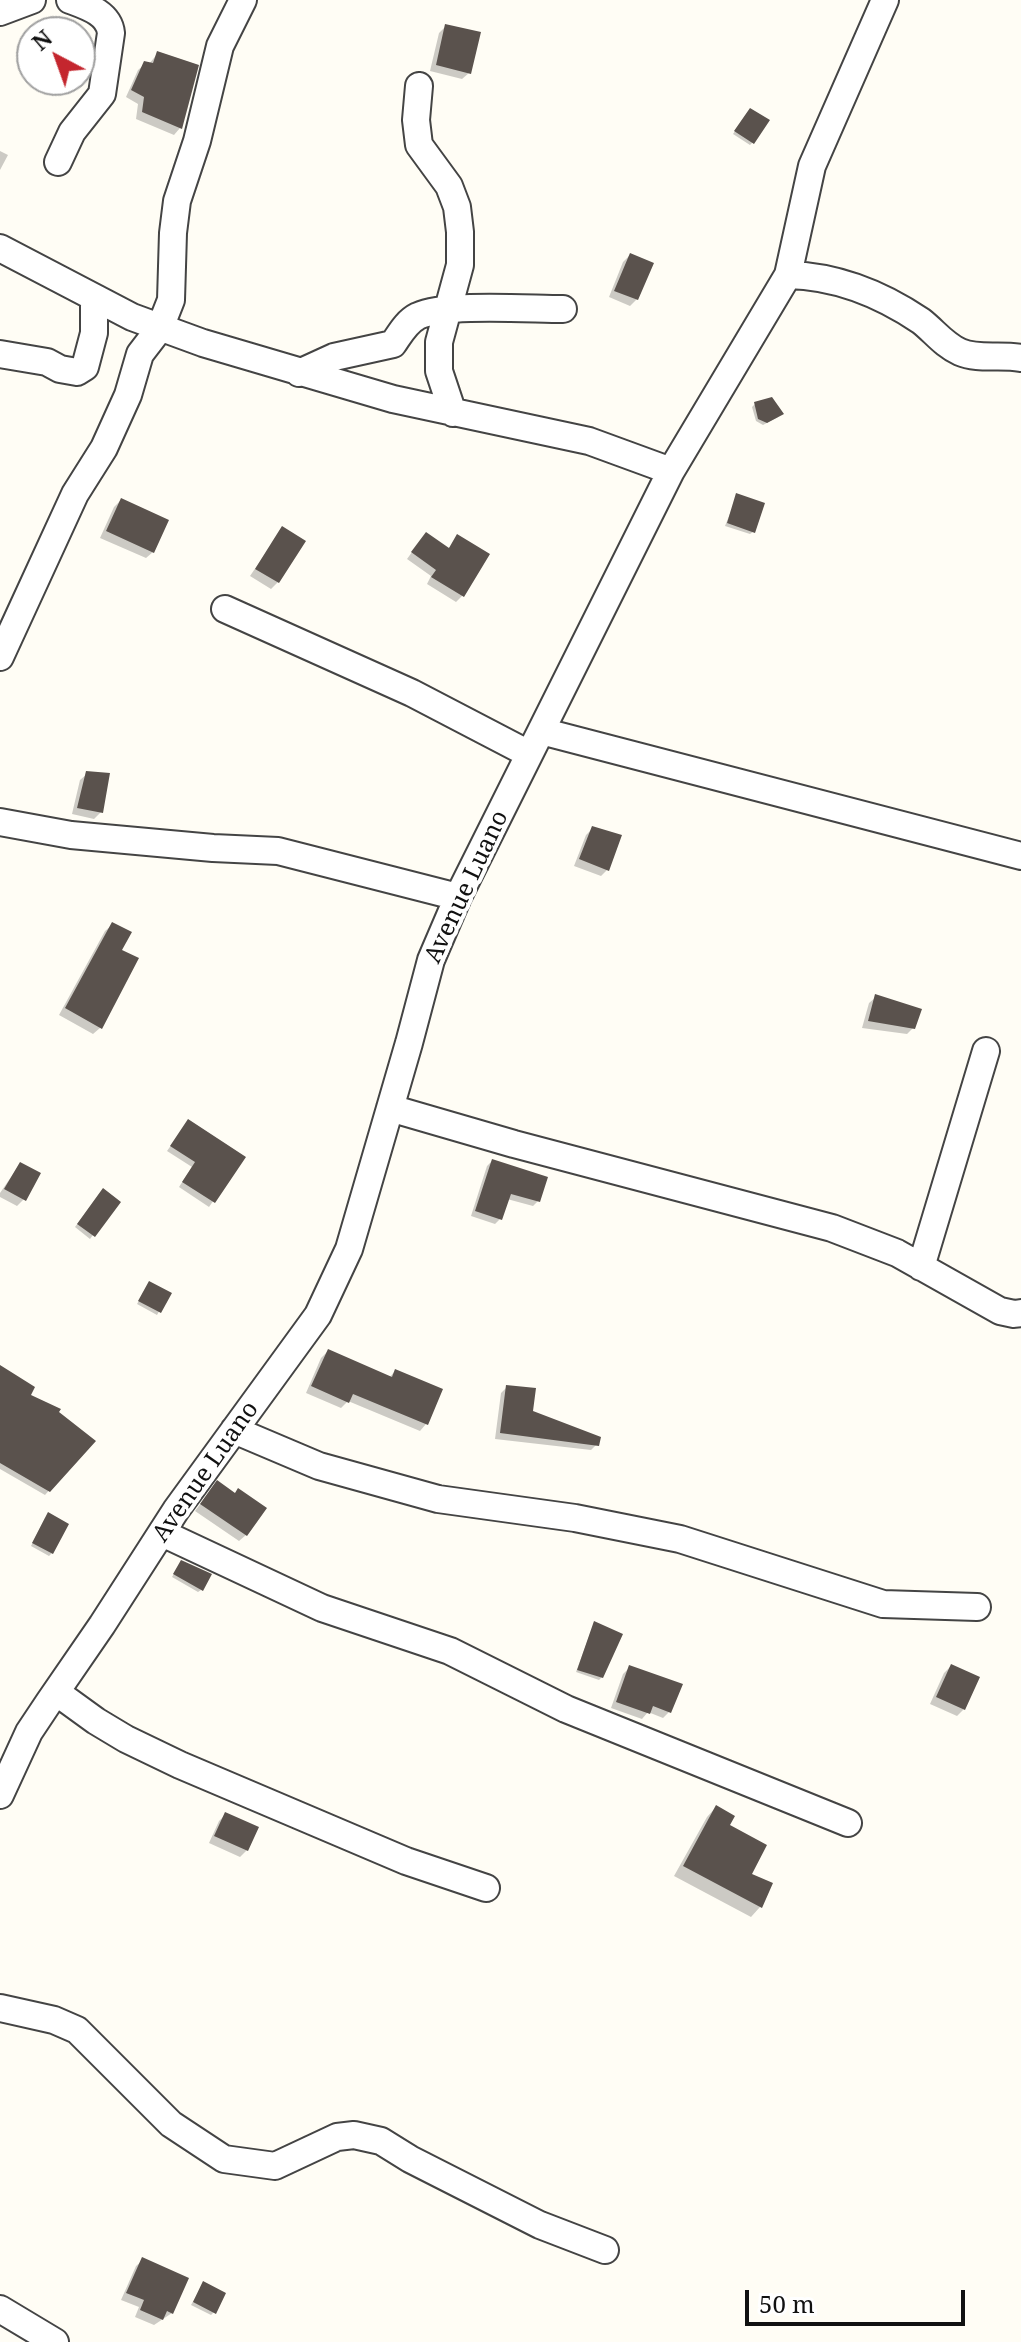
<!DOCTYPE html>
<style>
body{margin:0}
#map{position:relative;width:1021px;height:2342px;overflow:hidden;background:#fffdf5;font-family:"Noto Serif",serif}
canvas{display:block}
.north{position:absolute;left:16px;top:16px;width:80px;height:80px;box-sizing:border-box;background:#fff;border:2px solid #a0a0a0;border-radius:50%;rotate:319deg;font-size:22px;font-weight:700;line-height:32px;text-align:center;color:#111}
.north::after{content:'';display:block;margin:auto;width:28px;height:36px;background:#c4262e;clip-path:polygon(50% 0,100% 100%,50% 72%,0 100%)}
.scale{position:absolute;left:745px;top:2290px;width:220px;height:36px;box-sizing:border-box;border:4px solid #111;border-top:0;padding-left:10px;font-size:24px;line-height:28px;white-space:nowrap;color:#111;-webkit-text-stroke:6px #fff;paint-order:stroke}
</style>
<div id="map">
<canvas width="1021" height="2342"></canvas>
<div class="north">N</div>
<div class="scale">50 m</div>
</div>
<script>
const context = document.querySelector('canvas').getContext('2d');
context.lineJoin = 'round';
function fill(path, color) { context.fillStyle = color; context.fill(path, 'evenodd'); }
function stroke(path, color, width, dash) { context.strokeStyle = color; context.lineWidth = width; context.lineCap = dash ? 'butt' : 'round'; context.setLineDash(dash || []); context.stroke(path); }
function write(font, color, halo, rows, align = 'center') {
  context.font = font + ' "Noto Serif",serif'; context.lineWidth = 8; context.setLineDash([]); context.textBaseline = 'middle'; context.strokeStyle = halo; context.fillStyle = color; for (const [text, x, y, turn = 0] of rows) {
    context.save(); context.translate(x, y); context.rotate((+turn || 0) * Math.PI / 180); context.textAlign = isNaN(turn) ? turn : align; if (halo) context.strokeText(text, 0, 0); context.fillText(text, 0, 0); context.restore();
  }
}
fill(new Path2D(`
 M446,26L469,73L462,79L430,71L439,33Z
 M158,53L180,128L174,135L136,119L138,104L126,97L138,70L145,64H149Z
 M747,113L753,142L750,145L733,134Z
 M0,151L8,155L0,170Z
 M630,255L637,299L630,306L609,297L623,262Z
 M755,404L778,417L763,425L756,421L752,407Z
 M737,496L753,532L750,534L725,526Z
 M121,500L153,552L146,558L100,538L114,507Z
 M282,529L278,582L271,589L250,576Z
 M458,537L462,596L456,602L427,584L431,576L407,559L420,541L448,549Z
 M87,774L101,812L94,819L72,814L80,780Z
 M593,828L607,870L601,876L574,866L586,835Z
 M112,925L119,951L100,1028L93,1034L59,1015L105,931Z
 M876,997L914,1027L907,1034L862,1028L869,1003Z
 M184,1127L243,1158L209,1207L179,1187L192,1167L167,1151Z
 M492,1161L538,1201L533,1206L507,1199L500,1219L495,1224L471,1216L487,1166Z
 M20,1164L24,1199L17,1206L0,1197V1193Z
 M100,1193L118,1202L90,1239L75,1227Z
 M147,1286L169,1294L157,1315L137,1304Z
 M328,1351L389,1378L395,1371L426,1424L420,1431L348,1401L341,1408L306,1393L321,1358Z
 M507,1387L531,1412L597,1444L591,1450L495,1439L501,1393Z
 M0,1388L28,1396L56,1412L93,1441L45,1495L0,1469Z
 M211,1490L234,1495L246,1535L239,1541L195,1511Z
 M45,1518L52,1553L49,1556L31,1546Z
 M179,1565L201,1590L198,1592L172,1577Z
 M594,1623L602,1677L599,1680L576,1672Z
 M951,1666L964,1709L957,1716L930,1704L944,1673Z
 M629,1668L669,1712L663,1718L648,1712L642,1719L611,1708L623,1674Z
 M716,1807L749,1875L770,1884L760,1907L751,1917L674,1876L707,1817Z
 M226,1814L247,1850L240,1857L209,1843L219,1821Z
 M143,2260L172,2313L154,2325L135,2317L139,2307L121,2300L136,2266Z
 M201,2287L214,2312L211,2315L191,2305Z`), '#0003');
fill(new Path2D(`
 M445,24L481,32L471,74L436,65Z
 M157,51L199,65L182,129L142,112L144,97L131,90L144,61L153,63Z
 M750,108L770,120L754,144L734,131Z
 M630,253L654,263L638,300L614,291Z
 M772,397L784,414L767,423L758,419L754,402Z
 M736,493L765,503L755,533L727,523Z
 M121,498L169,520L154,553L106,531Z
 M282,526L306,541L279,583L255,569Z
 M426,532L449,548L457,534L490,554L464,597L431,577L436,570L411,552Z
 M86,771L110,773L103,813L77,808Z
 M592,826L622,835L609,871L579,859Z
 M112,922L132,932L122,950L139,958L102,1029L65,1008Z
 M875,994L922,1009L915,1029L868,1021Z
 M188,1119L246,1157L215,1203L182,1182L195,1162L170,1146Z
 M492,1159L548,1177L540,1202L511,1194L502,1220L475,1211Z
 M20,1162L41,1173L26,1201L4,1189Z
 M103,1188L121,1202L95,1237L77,1224Z
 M149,1281L172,1293L161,1313L138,1301Z
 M328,1349L392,1377L395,1369L443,1389L428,1425L353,1394L349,1403L311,1386Z
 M0,1365L35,1387L31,1395L61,1409L59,1412L96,1441L50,1492L0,1463Z
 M506,1385L536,1388L533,1411L601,1437L599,1446L500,1433Z
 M217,1480L235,1493L238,1488L267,1508L247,1536L200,1504Z
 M48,1512L69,1524L53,1554L32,1543Z
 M181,1560L212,1574L203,1591L173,1574Z
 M594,1621L623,1634L603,1678L577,1670Z
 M951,1664L980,1677L965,1710L936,1697Z
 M629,1665L683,1684L671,1713L653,1706L650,1714L616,1702Z
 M716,1805L735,1816L730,1825L767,1845L752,1874L773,1883L762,1908L683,1866Z
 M225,1812L259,1827L248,1851L214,1836Z
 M142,2257L189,2278L173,2314L167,2311L163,2320L140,2310L144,2300L126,2293Z
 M203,2281L226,2293L216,2314L193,2302Z`), '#5a524d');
const street = new Path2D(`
 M0,12L32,0
 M419,86L416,120L419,145L449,186L457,207L460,232V265L439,342V371L453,413
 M58,162L72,132L102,94L111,33C109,13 86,6 70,0
 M0,248L132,317L203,343L393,399L589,441L671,471
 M788,275C835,276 881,294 921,321C934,331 944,345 960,352C978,360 1001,354 1021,358
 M0,354L47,362L60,369L77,372L85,367L94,333V298
 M299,373L334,357L393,344C400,334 406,322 418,316C446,303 528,309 563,309
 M225,609L412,693L529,754
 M0,657L75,494L104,448L128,395L140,354L160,328L171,300L173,233L177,201L197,141L220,46L243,0
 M541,731L1021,856
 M0,822L71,835L213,848L278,851L458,897
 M390,1108L514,1144L832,1228L897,1253L1000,1311L1014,1314L1021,1313
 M921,1267L986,1051
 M234,1430L319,1466L438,1499L575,1518L680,1539L883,1604L977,1607
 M162,1533L322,1608L450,1651L566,1709L848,1823
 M56,1692L96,1721L126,1739L180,1765L406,1861L486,1888
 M0,1795L29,1732L49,1702L102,1625L176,1510L318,1315L349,1249L409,1043L431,960L458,897L671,471L788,275L812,166L885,0
 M0,2008L54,2020L77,2030L171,2124L224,2159L275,2166L337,2137L354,2135L381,2141L410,2159L540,2225L605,2250
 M0,2309L55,2342`);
stroke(street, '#444', 30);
stroke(street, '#fff', 26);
write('24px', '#111', '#fff', [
 ["Avenue Luano",467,887,-65],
 ["Avenue Luano",206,1472,-55]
]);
</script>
